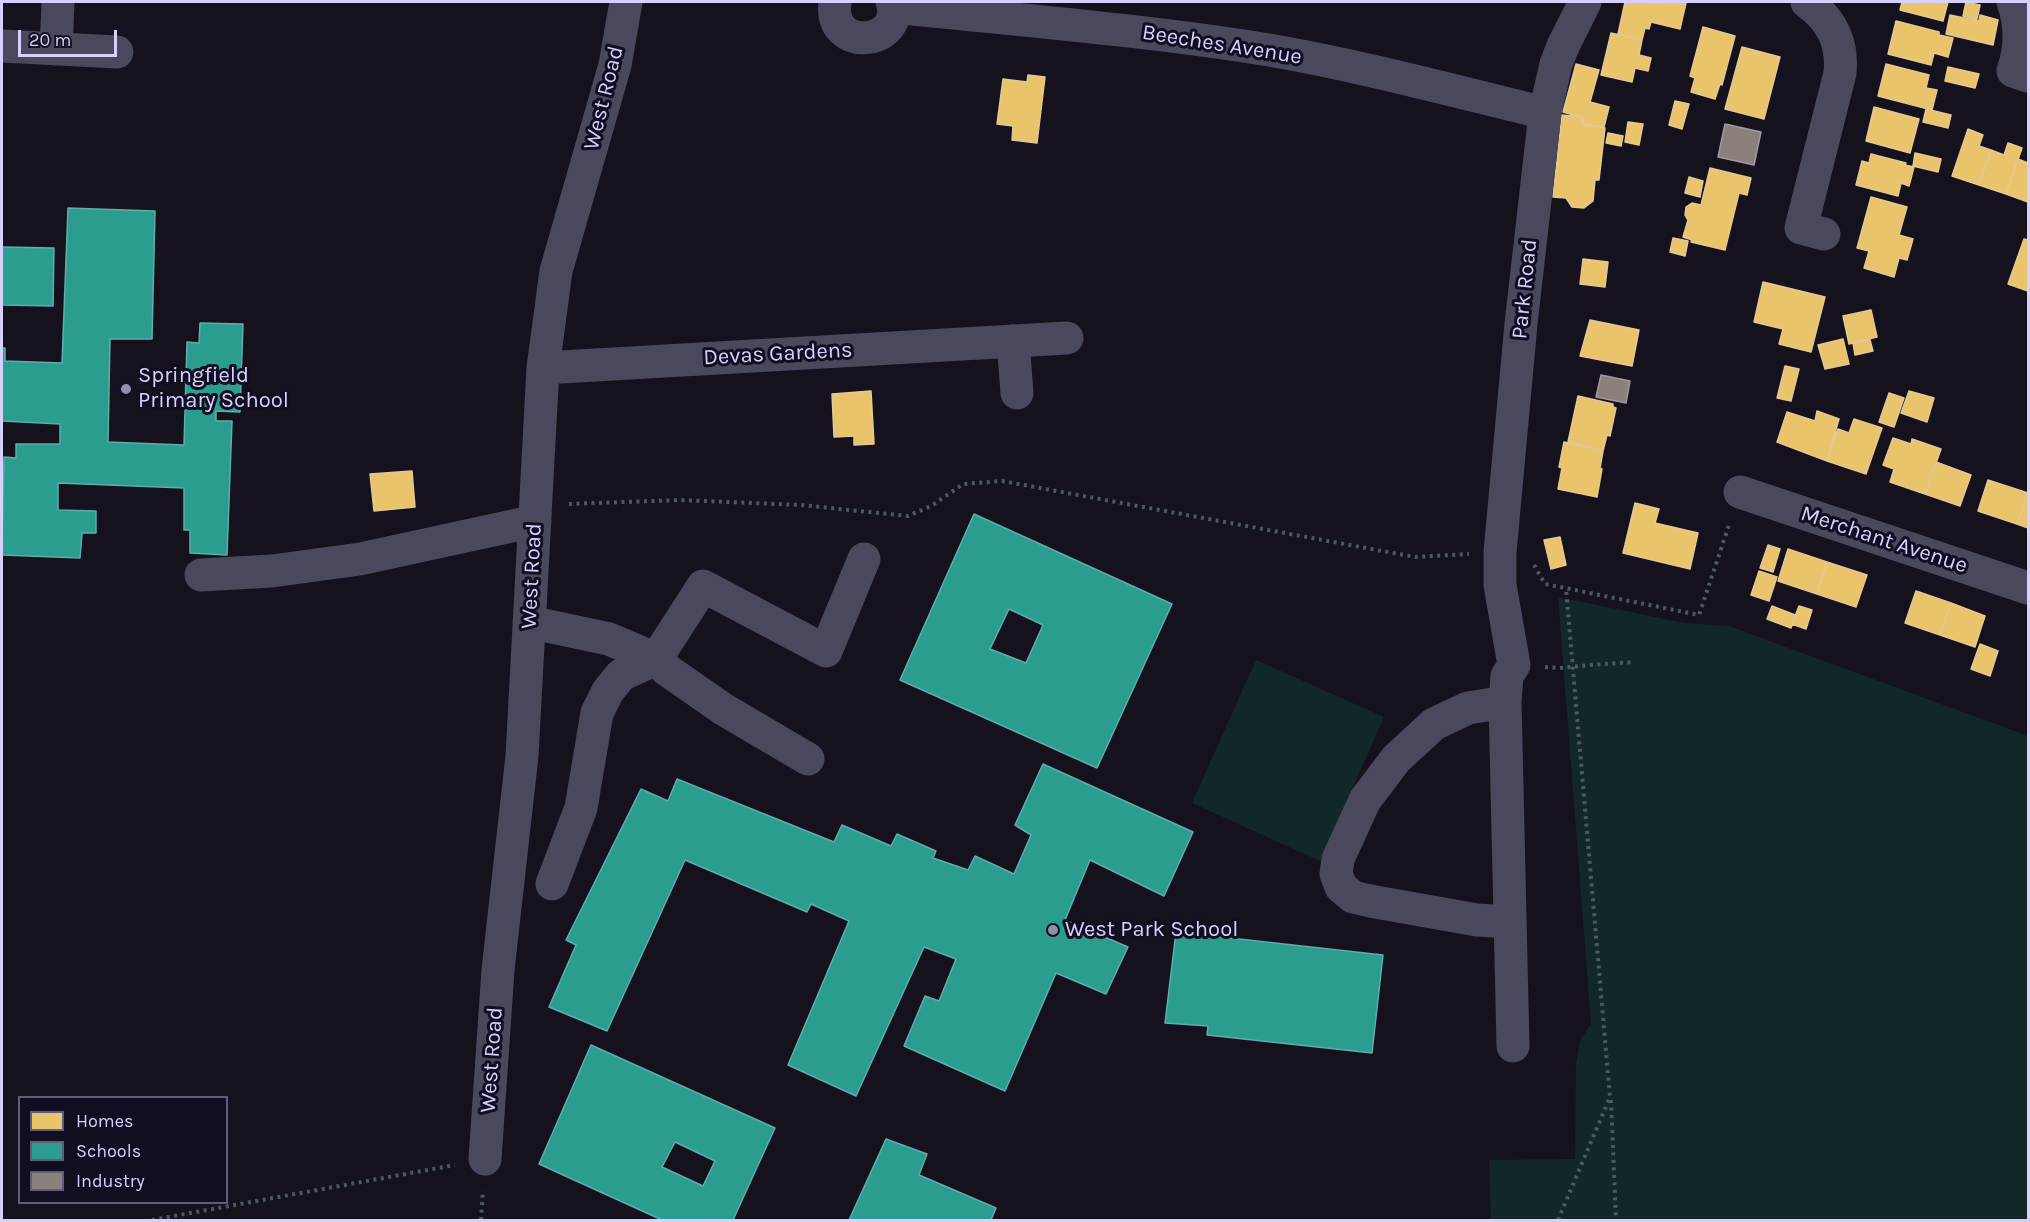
<!DOCTYPE html>
<style>
body{margin:0}
#map{position:relative;width:2030px;height:1222px;overflow:hidden;background:#15121d;font-family:Karla,sans-serif}
canvas{display:block}
.frame{position:absolute;inset:0;border:3px solid #d6d1fc;pointer-events:none}
.legend{position:absolute;left:18px;top:1096px;width:210px;height:108px;box-sizing:border-box;background:#120e21;border:2px solid #605c79;margin:0;padding:8px 10px;list-style:none;font-size:18px;color:#d6d1fc}
.legend li{display:flex;align-items:center;gap:12px;height:30px}
.legend b{width:30px;border:2px solid #605c79}
.scale{position:absolute;left:18px;top:30px;width:99px;height:27px;box-sizing:border-box;border:3px solid #d6d1fc;border-top:0;padding-left:8px;font-size:18px;line-height:21px;white-space:nowrap;color:#d6d1fc;-webkit-text-stroke:4px #120e21;paint-order:stroke}
</style>
<div id="map">
<canvas width="2030" height="1222"></canvas>
<div class="frame"></div>
<ul class="legend">
<li><b style="height:16px;background:#e9c46a"></b>Homes</li>
<li><b style="height:16px;background:#2a9d8f"></b>Schools</li>
<li><b style="height:16px;background:#8a817c"></b>Industry</li>
</ul>
<div class="scale">20 m</div>
</div>
<script>
const context = document.querySelector('canvas').getContext('2d');
context.lineJoin = 'round';
function fill(path, color) { context.fillStyle = color; context.fill(path, 'evenodd'); }
function stroke(path, color, width, dash) { context.strokeStyle = color; context.lineWidth = width; context.lineCap = dash ? 'butt' : 'round'; context.setLineDash(dash || []); context.stroke(path); }
function write(font, color, halo, rows, align = 'center') {
  context.font = font + ' Karla,sans-serif'; context.lineWidth = 6; context.setLineDash([]); context.textBaseline = 'middle'; context.strokeStyle = halo; context.fillStyle = color; for (const [text, x, y, turn = 0] of rows) {
    context.save(); context.translate(x, y); context.rotate((+turn || 0) * Math.PI / 180); context.textAlign = isNaN(turn) ? turn : align; if (halo) context.strokeText(text, 0, 0); context.fillText(text, 0, 0); context.restore();
  }
}
fill(new Path2D(`
 M1558,597L1684,623L1729,626L2028,736V1220H1491L1489,1160L1575,1159L1576,1064L1580,1040L1591,1024Z
 M1256,660L1384,717L1320,861L1192,803Z`), '#122728');
const homes = new Path2D(`
 M1625,2L1686,3L1680,29L1651,22L1649,29L1645,28L1642,40L1618,34Z
 M1902,2H1948L1943,21L1900,10Z
 M1966,2L1980,5L1977,19L1963,16Z
 M1950,15L1979,21L1980,15L1998,20L1993,45L1946,34Z
 M1896,21L1939,32V35L1953,38L1948,57L1934,53L1931,65L1888,54Z
 M1703,27L1735,36L1722,85L1720,84L1715,99L1691,92L1695,78L1690,76Z
 M1611,33L1642,40L1639,55L1651,58L1648,71L1635,68L1632,82L1601,75Z
 M1742,47L1780,57L1764,119L1725,109Z
 M1576,64L1599,70L1590,102L1609,107L1604,127L1583,124L1584,118L1563,112Z
 M1886,64L1929,75L1926,88L1937,90L1932,110L1878,96Z
 M1948,67L1979,74L1975,88L1945,81Z
 M1028,75L1045,77L1037,143L1012,140L1013,126L997,124L1003,79L1027,82Z
 M1675,101L1689,104L1682,129L1669,125Z
 M1874,107L1919,119L1910,153L1866,141Z
 M1926,109L1951,115L1948,128L1923,122Z
 M1562,115L1583,117L1582,125L1605,128L1599,180H1595L1593,201L1584,208L1572,207L1566,198L1553,197Z
 M1628,122L1643,124L1639,145L1625,142Z
 M1968,129L1983,135L1979,146L1991,150L1979,185L1952,176Z
 M1608,133L1623,136L1621,146L1606,143Z
 M2008,143L2022,148L2006,194L1979,185L1991,150L2004,155Z
 M1915,153L1941,159L1938,172L1913,166Z
 M1871,154L1906,163L1905,165L1914,167L1909,186L1901,183L1898,196L1856,185L1862,161L1869,163Z
 M2018,159L2028,163V202L2006,194Z
 M1710,168L1751,178L1747,195L1739,193L1725,250L1691,242L1692,240L1683,237L1688,220L1685,215L1686,207L1692,203L1701,205Z
 M1689,177L1703,181L1700,197L1685,193Z
 M1871,197L1907,207L1899,235L1913,239L1907,260L1899,258L1894,277L1864,268L1869,251L1857,248Z
 M1673,238L1688,241L1685,256L1670,252Z
 M2024,239L2028,240V291L2008,284Z
 M1583,259L1608,262L1605,287L1580,284Z
 M1763,282L1825,297L1811,352L1779,344L1783,329L1754,322Z
 M1871,310L1877,337L1849,344L1843,316Z
 M1590,320L1639,330L1632,366L1580,356Z
 M1843,339L1849,364L1825,369L1818,345Z
 M1870,340L1873,351L1855,355L1853,343Z
 M1785,366L1799,369L1791,401L1777,398Z
 M871,391L874,444L854,445V436L834,437L832,394Z
 M1909,391L1934,398L1927,422L1901,413Z
 M1889,393L1904,398L1894,427L1879,422Z
 M1578,396L1613,404V407L1616,408L1610,436L1607,435L1603,451L1568,442Z
 M1817,411L1839,419L1827,461L1777,442L1787,412L1815,421Z
 M1854,419L1882,428L1866,474L1827,461L1838,429L1849,433Z
 M1893,438L1911,444L1912,439L1941,449L1925,494L1890,482L1894,469L1883,465Z
 M1564,442L1603,451L1600,468L1602,469L1597,497L1558,489L1562,468L1559,467Z
 M1936,462L1971,475L1960,506L1925,494Z
 M412,471L415,507L374,511L370,474Z
 M1988,480L2028,493L2017,524L1978,511Z
 M2028,493V528L2017,524Z
 M1635,503L1659,509L1655,523L1698,533L1690,569L1623,553Z
 M1560,537L1566,565L1551,569L1544,540Z
 M1768,545L1780,549L1773,572L1760,568Z
 M1788,549L1827,562L1817,594L1778,581Z
 M1827,562L1867,575L1856,607L1817,594Z
 M1759,571L1777,577L1769,601L1751,595Z
 M1916,591L1951,603L1940,635L1905,623Z
 M1951,603L1985,616L1975,647L1940,635Z
 M1772,606L1795,615L1791,628L1767,619Z
 M1799,606L1812,610L1806,629L1792,624Z
 M1980,644L1998,651L1990,676L1971,669Z`);
fill(homes, '#e9c46a');
stroke(homes, '#e3c896', 1.5);
const schools = new Path2D(`
 M68,208L155,211L152,339H110L108,442L184,445L187,342L199,343L200,323L243,324L240,412L216,411V421H232L227,555L190,553V530H184V488L58,483V510L96,511V533H82L80,558L2,555L4,457L16,458V444H60V424L2,421V348H5V361L62,363Z
 M2,247L54,248L53,306L2,305Z
 M974,514L1172,604L1097,768L900,680ZM1009,609L1043,625L1026,663L990,649Z
 M1043,764L1193,832L1164,896L1090,860L1065,920L1128,947L1106,994L1056,973L1005,1091L904,1046L925,996L939,1001L956,959L924,947L856,1096L788,1065L849,921L811,904L807,912L685,860L607,1031L549,1007L576,945L566,940L641,789L668,801L677,779L834,842L842,825L891,846L897,834L936,851L933,858L968,870L975,856L1014,874L1031,835L1015,825Z
 M1176,932L1383,955L1372,1053L1207,1035L1208,1026L1165,1023Z
 M591,1045L775,1128L733,1220H662L539,1164ZM675,1142L715,1161L703,1186L662,1167Z
 M886,1139L927,1154L919,1175L996,1208L991,1220H849Z`);
fill(schools, '#2a9d8f');
stroke(schools, '#5eadb0', 1.5);
const industry = new Path2D(`
 M1725,124L1761,132L1754,165L1718,157Z
 M1601,375L1630,381L1626,403L1596,397Z`);
fill(industry, '#8a817c');
stroke(industry, '#a199a2', 1.5);
stroke(new Path2D(`
 M569,504L680,500L801,505L908,516L931,506L963,484L1002,481L1415,557L1469,554
 M1534,565L1545,584L1699,615L1730,522
 M1590,665L1633,662
 M1545,667L1560,668
 M1611,1100L1616,1220
 M152,1220L455,1165
 M481,1220L483,1190
 M1558,1220L1610,1097L1566,589`), '#4c5965', 4, [3, 4.5]);
stroke(new Path2D(`
 M835,2C828,55 906,44 892,2
 M1807,2C1832,20 1843,43 1840,73L1801,228L1824,234
 M2013,2C2021,25 2021,48 2013,71L2028,76
 M894,7C1019,20 1145,30 1269,50C1362,66 1454,91 1545,113
 M2,46L117,52
 M56,49L58,3
 M1013,341L1017,393
 M543,368L1067,338
 M1740,492L2028,588
 M201,575L272,571L360,559L535,521
 M529,622L609,639L656,659L667,670L723,709L808,759
 M1505,702L1468,708L1434,724L1396,759L1365,800L1338,859L1336,874L1341,887L1353,897L1370,901L1477,920L1510,922
 M552,884L581,808L597,713L608,691L621,675L656,659L703,586L826,651L864,559
 M1513,1046L1505,702L1507,676L1514,665L1500,585V552L1521,324L1545,113L1556,64L1563,46L1585,2
 M485,1159L498,970L522,756L543,368L556,271L615,65L626,2`), '#49485d', 33);
stroke(new Path2D(`
 M1560,668L1590,665`), '#4c5965', 4, [3, 4.5]);
for (const [x, y, r, color] of [
 [126,389,6,"#928eae"],
 [1053,930,6,"#928eae"]
]) { const dot = new Path2D(); dot.arc(x, y, r, 0, 2 * Math.PI); context.fillStyle = color; context.fill(dot); stroke(dot, '#120e21', 2); }
write('22px', '#d6d1fc', '#120e21', [
 ["Beeches Avenue",1222,45,9],
 ["West Road",604,98,-76],
 ["Park Road",1525,289,-84],
 ["Devas Gardens",778,354,-3],
 ["Merchant Avenue",1884,540,18],
 ["West Road",532,576,-87],
 ["West Road",492,1060,-86]
]);
write('22px', '#d6d1fc', '#120e21', [
 ["Springfield",138,376],
 ["Primary School",138,401],
 ["West Park School",1065,930]
], 'left');
</script>
